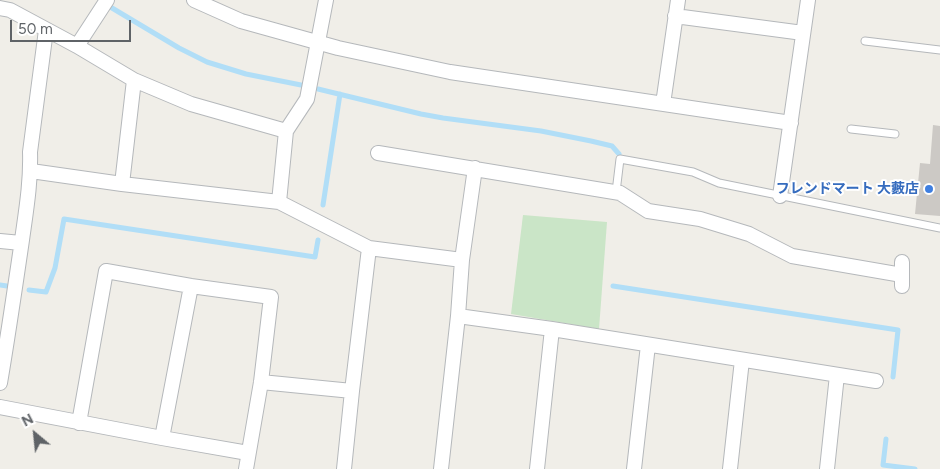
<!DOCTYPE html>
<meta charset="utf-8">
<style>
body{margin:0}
#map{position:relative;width:940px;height:469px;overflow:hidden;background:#f0eee8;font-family:Figtree,sans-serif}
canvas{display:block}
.north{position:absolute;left:10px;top:409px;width:50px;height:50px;-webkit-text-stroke:4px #fff;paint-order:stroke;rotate:332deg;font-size:14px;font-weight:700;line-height:20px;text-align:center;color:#5f6367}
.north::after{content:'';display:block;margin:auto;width:18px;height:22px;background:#5f6367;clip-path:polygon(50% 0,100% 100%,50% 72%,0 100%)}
.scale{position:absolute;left:10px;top:20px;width:121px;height:22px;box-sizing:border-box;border:2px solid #5f6367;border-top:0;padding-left:6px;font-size:15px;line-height:18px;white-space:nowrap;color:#5f6367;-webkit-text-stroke:4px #fff;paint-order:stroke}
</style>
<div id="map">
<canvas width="940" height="469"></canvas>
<div class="north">N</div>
<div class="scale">50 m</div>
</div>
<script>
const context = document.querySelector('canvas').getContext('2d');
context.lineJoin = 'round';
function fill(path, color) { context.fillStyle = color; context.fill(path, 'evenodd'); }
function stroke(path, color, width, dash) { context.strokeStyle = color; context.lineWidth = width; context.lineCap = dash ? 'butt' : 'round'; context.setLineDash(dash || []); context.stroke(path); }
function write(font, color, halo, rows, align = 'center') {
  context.font = font + ' Figtree,"Noto Sans JP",sans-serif'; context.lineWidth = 4; context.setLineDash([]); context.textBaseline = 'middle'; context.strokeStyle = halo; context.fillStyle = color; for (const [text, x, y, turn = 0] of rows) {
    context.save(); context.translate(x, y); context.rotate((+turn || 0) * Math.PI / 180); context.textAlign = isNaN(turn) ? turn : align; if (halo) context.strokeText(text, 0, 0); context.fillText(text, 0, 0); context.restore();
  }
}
fill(new Path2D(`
 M523,215L607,222L599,329L511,314Z`), '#cae5c7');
stroke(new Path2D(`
 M112,8L179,48L207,62L246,74L301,85
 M318,89L421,114L443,118L541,131L591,141L612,146L619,154
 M323,205L340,94
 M0,285L7,286
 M613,286L898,330L893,377
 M29,290L46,292L55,268L64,219L315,257L318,240
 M886,439L883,465L915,469`), '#b1def7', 5);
fill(new Path2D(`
 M933,125L940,126V216L915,214L920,163L930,164Z`), '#ccc9c5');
const lane = new Path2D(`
 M865,41L940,50
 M851,129L895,134
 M616,192L620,159L693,172L719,183L940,228`);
const street = new Path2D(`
 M194,0L241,21L338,48L450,72L791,123
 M0,8L10,10L77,46L134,80L191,104L286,131
 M675,16L803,33
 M77,46L107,0
 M663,104L678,0
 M378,153L620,193L648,211L700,219L749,234L792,256L902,275
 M31,171L122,184L279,202L369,248L462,260
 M122,184L134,80
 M780,196L808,0
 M279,202L286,131L307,99L326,0
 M0,241L21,243
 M902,286V262
 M458,316L552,329L876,381
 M261,382L352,391
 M0,383C8,336 15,288 22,240C26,211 31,182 30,152L46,30
 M0,407L162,438L248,453
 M79,423L106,271L191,286L271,297L261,382L246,469
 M162,438L191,286
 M344,469L352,391L369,248
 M441,469L458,316L462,260L475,168
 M537,469L552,329
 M634,469L648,345
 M730,469L742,360
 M827,469L837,375`);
stroke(lane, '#b5b8bb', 9);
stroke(street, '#b5b8bb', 16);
stroke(lane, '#fff', 7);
stroke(street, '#fff', 14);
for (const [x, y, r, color] of [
 [929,189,5,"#3f7fe0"]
]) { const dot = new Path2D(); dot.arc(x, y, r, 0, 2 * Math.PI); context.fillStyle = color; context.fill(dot); stroke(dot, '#fff', 2); }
write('bold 14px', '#366cbe', '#fff', [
 ["フレンドマート 大藪店",919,189]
], 'right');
</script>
